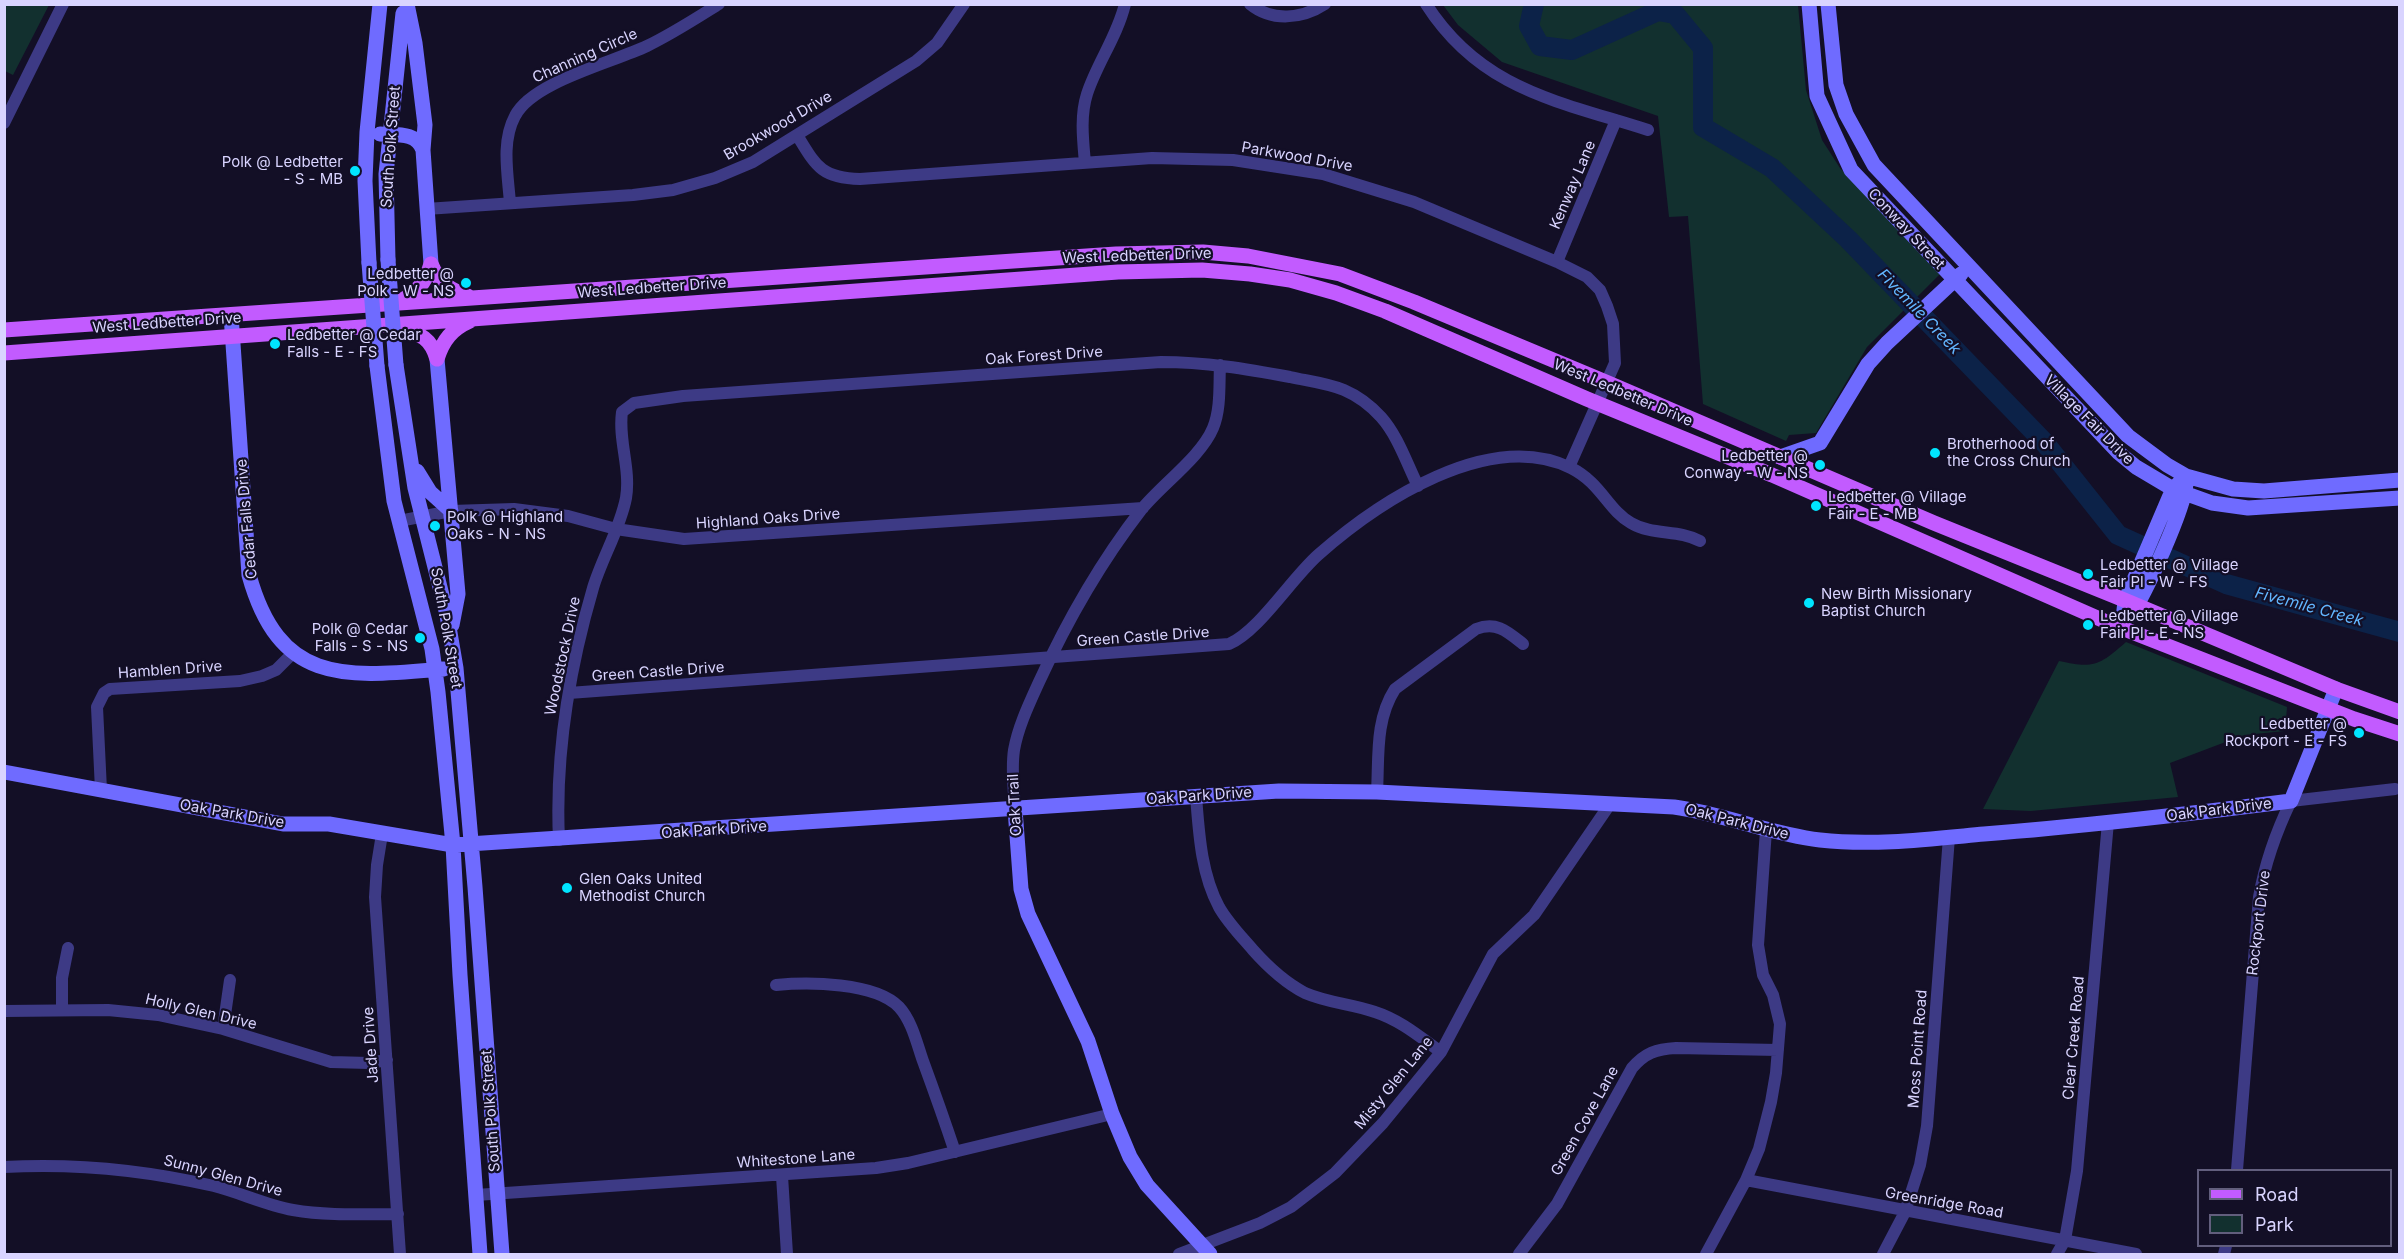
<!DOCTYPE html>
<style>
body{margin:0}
#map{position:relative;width:2404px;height:1259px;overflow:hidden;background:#130f26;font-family:Inter,sans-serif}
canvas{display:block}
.frame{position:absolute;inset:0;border:6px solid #d9d4ff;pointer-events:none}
.legend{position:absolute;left:2197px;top:1169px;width:195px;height:78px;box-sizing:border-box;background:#130f26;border:2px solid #625e7d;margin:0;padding:8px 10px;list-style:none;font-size:18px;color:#d9d4ff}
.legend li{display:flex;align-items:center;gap:12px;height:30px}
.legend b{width:30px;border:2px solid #625e7d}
</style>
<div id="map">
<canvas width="2404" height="1259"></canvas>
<div class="frame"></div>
<ul class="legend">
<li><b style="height:8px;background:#c25bff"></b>Road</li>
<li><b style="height:16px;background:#12302f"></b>Park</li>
</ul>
</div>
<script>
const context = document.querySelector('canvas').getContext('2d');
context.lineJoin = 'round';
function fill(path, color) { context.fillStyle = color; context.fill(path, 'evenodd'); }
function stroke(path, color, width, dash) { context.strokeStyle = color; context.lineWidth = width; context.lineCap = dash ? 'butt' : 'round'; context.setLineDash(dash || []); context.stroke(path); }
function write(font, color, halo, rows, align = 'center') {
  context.font = font + ' Inter,sans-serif'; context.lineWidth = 4.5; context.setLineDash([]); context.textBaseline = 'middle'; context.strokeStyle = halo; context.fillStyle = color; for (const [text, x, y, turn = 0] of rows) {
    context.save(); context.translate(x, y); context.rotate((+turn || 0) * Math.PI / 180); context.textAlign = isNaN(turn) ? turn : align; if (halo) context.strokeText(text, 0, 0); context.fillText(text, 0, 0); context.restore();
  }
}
fill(new Path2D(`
 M4,5H49L13,75L5,71Z
 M1443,5H1798L1806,90L1822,140L1840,168L1940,274L1867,347L1816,433L1789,435L1786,441L1703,404L1688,216L1669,217L1658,116L1502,62L1458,25Z
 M2126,642L2287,707L2285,731L2244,735L2170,763L2178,797L2031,811L1983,809L2059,661C2094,669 2100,665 2126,642Z`), '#12302f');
stroke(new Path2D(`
 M1534,4L1529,26L1540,46L1572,50L1658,11L1675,14L1703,48V127L1772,168L1848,239L2044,442L2118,535L2226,584L2400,632`), '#0c2248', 20);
stroke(new Path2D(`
 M1250,4C1272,22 1302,19 1325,4
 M1426,4C1481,90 1558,101 1648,130
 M4,123L63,4
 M797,135C816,166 821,178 860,179L1152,158L1233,160L1323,174L1414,202L1557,262L1587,277L1600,290L1607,306L1613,324L1615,363L1569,467
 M1085,163C1083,140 1080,116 1087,94C1097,63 1117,37 1125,4
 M510,203C508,175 501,142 515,116C532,82 611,63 647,46C672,34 695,19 719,4
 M426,209L633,195L673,190L715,178L753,162L916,61L937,43L964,4
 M1557,262L1616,120
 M399,521L451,511L514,509L568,516L616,529L684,539L1143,508
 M569,693L1229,644C1259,631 1291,579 1318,555C1378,502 1489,428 1571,468C1601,483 1608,510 1631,523C1653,536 1678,529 1700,541
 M101,790L97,707L104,693L110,689L240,681L262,676L276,670L294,652
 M1377,792C1379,757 1375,720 1395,689L1476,629C1497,621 1508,632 1523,644
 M1196,796C1199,834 1201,873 1219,907C1228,923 1241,936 1253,950C1269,968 1284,982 1305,993C1328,1003 1352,1004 1375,1012C1400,1020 1420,1037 1441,1052
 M1015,809C1014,790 1011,770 1014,750C1018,727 1029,704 1039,682C1067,621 1100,563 1141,510C1161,485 1201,457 1213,428C1221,409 1219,385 1220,365
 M382,834L377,865L375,897L400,1254
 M559,840C555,755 569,670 593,588C602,558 620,529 626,498C631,469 618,440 622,412L634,403L683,396L1161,362C1205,362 1247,369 1290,377C1308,381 1327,383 1344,390C1358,396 1371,406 1381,417C1398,436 1407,464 1418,486
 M776,985C808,982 875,982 899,1007C912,1021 917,1044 923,1061C934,1091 945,1122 955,1152
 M62,1010V978L68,948
 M4,1011L108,1010L158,1015L223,1029L331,1062L369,1063L387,1060
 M223,1029L230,980
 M4,1167C76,1163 145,1170 214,1186C241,1193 266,1205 293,1210C327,1216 363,1214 398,1214
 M2237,1170L2259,897C2265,863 2276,832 2291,801L2395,789
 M782,1176L787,1254
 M1746,1180L2136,1254
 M476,1195L876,1168L908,1163L1112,1114
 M1179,1254L1260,1223L1291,1207L1335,1173L1383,1123L1441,1052L1493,954L1534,915L1610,804
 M1519,1254L1557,1204L1632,1068C1645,1053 1656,1049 1676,1048L1778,1050
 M1706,1254L1746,1180L1759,1149L1771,1102L1776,1073L1780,1024L1773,995L1763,975L1758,945L1766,830
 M1883,1254L1905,1212L1920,1165L1927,1126L1949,837
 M2057,1254L2065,1240L2077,1171L2108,822
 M2224,1254L2226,1246`), '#3d3a85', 12);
stroke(new Path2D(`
 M407,4L415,43L425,125L423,150L431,264
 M1809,4L1817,96L1851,170L2119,453L2136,467L2173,489L2212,503L2248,508L2400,498
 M1828,4L1836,85L1846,114L1874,165L2128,436L2167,465L2186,476L2233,489L2264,491L2400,480
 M380,134C397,135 417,132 423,150
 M388,260L386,174L403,13
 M369,263L365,181L367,132L380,4
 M231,315L249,575C280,687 347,677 444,669
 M437,359L458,594L452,625
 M396,365L415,488L447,615L456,668L475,887L502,1254
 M377,366L394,501L432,649L438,692L453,845L460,975L480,1254
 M1780,457L1820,443L1868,364L1887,343L1961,274
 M417,471L430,492L451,511
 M2130,616C2146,593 2184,509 2186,484
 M2122,628L2125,601L2169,498L2173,489L2180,482
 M4,772L283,824H329L453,845L1279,791L1377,792L1674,807C1724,814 1770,834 1820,840C1874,846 1930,839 1984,834C2086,826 2189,814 2291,801L2336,689
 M1015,809L1021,889L1028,914L1088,1041L1112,1114L1130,1157L1147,1185L1210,1254`), '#6f6bff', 15);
stroke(new Path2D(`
 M431,264C439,283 450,290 468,296
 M399,302C417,292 425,284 431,264
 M4,330L1116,254L1203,252L1248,256L1340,274L1414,302L1608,383L1934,523L2117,597L2336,689L2400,712
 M401,330C421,333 431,339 437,359
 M4,353L1118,272L1202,270L1250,274L1290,280L1336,293L1385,311L1587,399L1772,475L2109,623L2354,719L2400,734
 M437,359C443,340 452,329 470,321`), '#c25bff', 15);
stroke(new Path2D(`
 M388,260L396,365
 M369,263L377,366`), '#6f6bff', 15);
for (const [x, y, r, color] of [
 [355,171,6,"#00e5ff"],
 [466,283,6,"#00e5ff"],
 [275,344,6,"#00e5ff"],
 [1935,453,6,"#00e5ff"],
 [1820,465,6,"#00e5ff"],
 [1816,506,6,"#00e5ff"],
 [435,526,6,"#00e5ff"],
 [2088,574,6,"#00e5ff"],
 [1809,603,6,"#00e5ff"],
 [2088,625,6,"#00e5ff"],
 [420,638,6,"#00e5ff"],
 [2359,733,6,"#00e5ff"],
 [567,888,6,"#00e5ff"]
]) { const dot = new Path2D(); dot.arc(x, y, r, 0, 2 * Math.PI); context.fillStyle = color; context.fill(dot); stroke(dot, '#130f26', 2); }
write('15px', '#d9d4ff', '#130f26', [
 ["Channing Circle",585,56,-24],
 ["Brookwood Drive",778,126,-30],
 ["South Polk Street",391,147,-86],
 ["Parkwood Drive",1297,157,10],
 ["Kenway Lane",1573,185,-67],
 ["Conway Street",1906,229,47],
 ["West Ledbetter Drive",1137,256,-2],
 ["West Ledbetter Drive",652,288,-4],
 ["West Ledbetter Drive",167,323,-4],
 ["Oak Forest Drive",1044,356,-4],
 ["West Ledbetter Drive",1623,393,23],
 ["Village Fair Drive",2089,420,45],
 ["Cedar Falls Drive",247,519,-95],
 ["Highland Oaks Drive",768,519,-4],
 ["South Polk Street",446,628,80],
 ["Green Castle Drive",1143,637,-4],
 ["Woodstock Drive",563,656,-78],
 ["Hamblen Drive",170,670,-4],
 ["Green Castle Drive",658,672,-4],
 ["Oak Park Drive",1199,796,-4],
 ["Oak Trail",1015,805,-93],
 ["Oak Park Drive",2219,810,-7],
 ["Oak Park Drive",232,814,10],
 ["Oak Park Drive",1737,822,14],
 ["Oak Park Drive",714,830,-4],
 ["Rockport Drive",2259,923,-83],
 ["Holly Glen Drive",201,1012,13],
 ["Clear Creek Road",2074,1038,-85],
 ["Jade Drive",371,1045,-94],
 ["Moss Point Road",1918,1049,-86],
 ["Misty Glen Lane",1394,1083,-51],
 ["South Polk Street",491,1111,-94],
 ["Green Cove Lane",1585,1121,-61],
 ["Whitestone Lane",796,1159,-4],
 ["Sunny Glen Drive",223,1176,15],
 ["Greenridge Road",1944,1203,10]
]);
write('15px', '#d9d4ff', '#130f26', [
 ["Polk @ Ledbetter",343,162,"right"],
 ["- S - MB",343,179,"right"],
 ["Ledbetter @",454,274,"right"],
 ["Polk - W - NS",454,291,"right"],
 ["Ledbetter @ Cedar",287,335],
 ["Falls - E - FS",287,352],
 ["Brotherhood of",1947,444],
 ["the Cross Church",1947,461],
 ["Ledbetter @",1808,456,"right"],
 ["Conway - W - NS",1808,473,"right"],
 ["Ledbetter @ Village",1828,497],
 ["Fair - E - MB",1828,514],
 ["Polk @ Highland",447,517],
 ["Oaks - N - NS",447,534],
 ["Ledbetter @ Village",2100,565],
 ["Fair Pl - W - FS",2100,582],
 ["New Birth Missionary",1821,594],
 ["Baptist Church",1821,611],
 ["Ledbetter @ Village",2100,616],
 ["Fair Pl - E - NS",2100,633],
 ["Polk @ Cedar",408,629,"right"],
 ["Falls - S - NS",408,646,"right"],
 ["Ledbetter @",2347,724,"right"],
 ["Rockport - E - FS",2347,741,"right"],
 ["Glen Oaks United",579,879],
 ["Methodist Church",579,896]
], 'left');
write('italic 16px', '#62b6ff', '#130f26', [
 ["Fivemile Creek",1919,312,46],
 ["Fivemile Creek",2309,607,15]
]);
</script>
